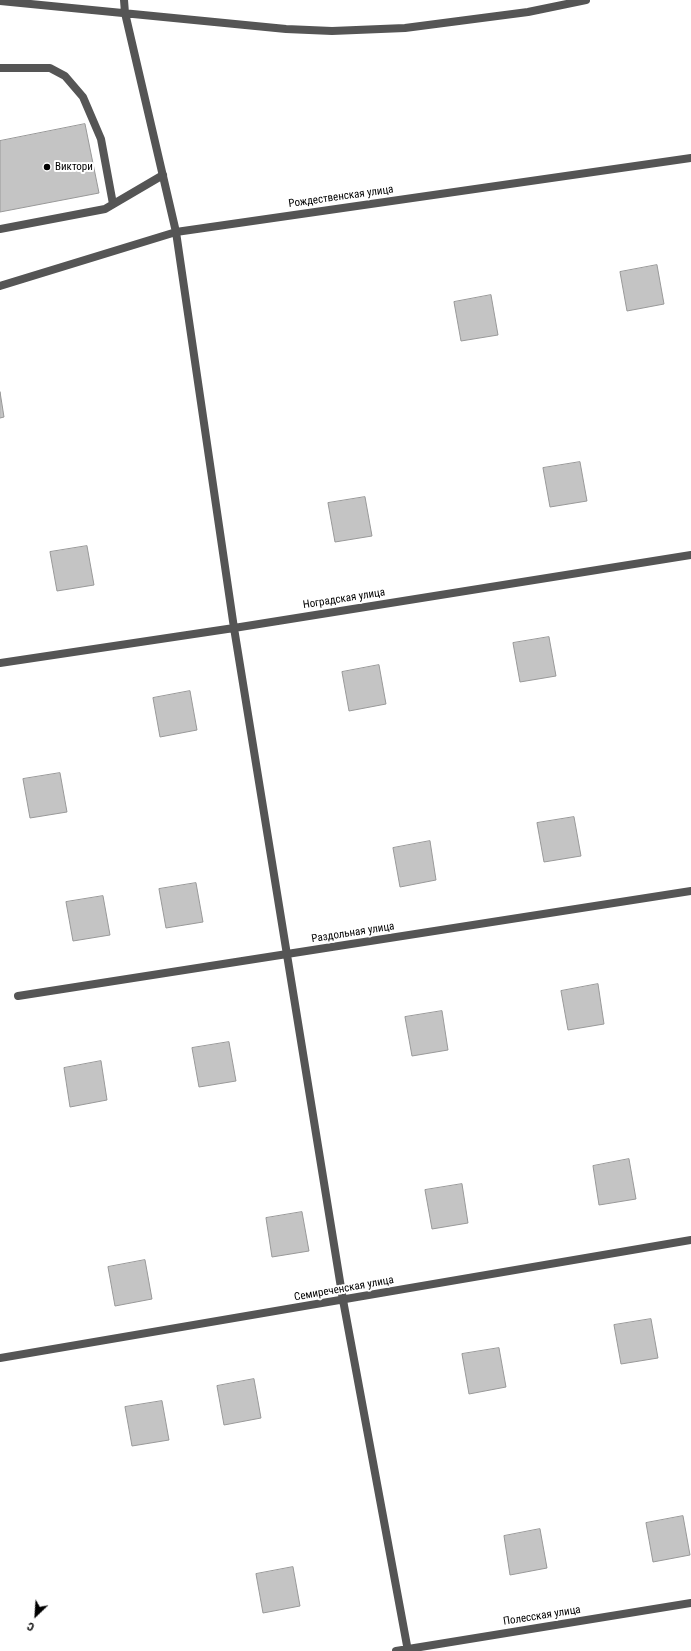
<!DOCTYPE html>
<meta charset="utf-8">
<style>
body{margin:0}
#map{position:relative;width:691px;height:1651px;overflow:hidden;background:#fff;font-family:"Roboto Condensed",sans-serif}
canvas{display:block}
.north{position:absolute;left:16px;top:1595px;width:40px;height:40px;-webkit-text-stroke:3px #fff;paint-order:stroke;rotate:205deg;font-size:11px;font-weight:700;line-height:16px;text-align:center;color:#000}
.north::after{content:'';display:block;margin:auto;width:14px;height:18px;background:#000;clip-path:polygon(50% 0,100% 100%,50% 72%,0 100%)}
</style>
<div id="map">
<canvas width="691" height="1651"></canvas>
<div class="north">С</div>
</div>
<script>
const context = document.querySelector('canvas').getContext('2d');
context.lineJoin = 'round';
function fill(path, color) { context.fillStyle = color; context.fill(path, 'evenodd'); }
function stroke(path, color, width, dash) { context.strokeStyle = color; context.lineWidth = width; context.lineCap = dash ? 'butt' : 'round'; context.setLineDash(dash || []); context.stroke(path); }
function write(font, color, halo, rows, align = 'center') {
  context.font = font + ' "Roboto Condensed",sans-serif'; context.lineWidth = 4; context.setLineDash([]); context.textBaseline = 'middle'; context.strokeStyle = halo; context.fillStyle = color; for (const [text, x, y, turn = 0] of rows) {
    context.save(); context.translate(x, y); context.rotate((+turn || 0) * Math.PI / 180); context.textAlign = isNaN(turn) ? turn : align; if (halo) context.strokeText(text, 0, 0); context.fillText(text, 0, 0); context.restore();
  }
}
const building = new Path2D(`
 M85,124L99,193L0,212V141Z
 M657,265L664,304L627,311L620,272Z
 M491,295L498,335L461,341L454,302Z
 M0,392L4,417L0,418Z
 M580,462L587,501L550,507L543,468Z
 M365,497L372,536L335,542L328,503Z
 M87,546L94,585L57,591L50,552Z
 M549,637L556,676L520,682L513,643Z
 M379,665L386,704L349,711L342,672Z
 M190,691L197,730L160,737L153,698Z
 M60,773L67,812L30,818L23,779Z
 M574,817L581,856L544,862L537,823Z
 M430,841L436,880L400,887L393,848Z
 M196,883L203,922L166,928L159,889Z
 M103,896L110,935L73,941L66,902Z
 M598,984L604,1024L568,1030L561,991Z
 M442,1011L448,1050L412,1056L405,1017Z
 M229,1042L236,1081L199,1087L192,1048Z
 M101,1061L107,1100L70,1107L64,1068Z
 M629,1159L636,1199L599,1205L593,1166Z
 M462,1184L468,1223L432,1229L425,1190Z
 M302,1212L309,1251L272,1257L266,1218Z
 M145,1260L152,1299L115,1306L108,1267Z
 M651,1319L658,1358L621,1364L614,1325Z
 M499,1348L506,1387L469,1394L462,1354Z
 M254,1379L261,1418L224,1425L217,1386Z
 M162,1401L169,1440L132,1446L125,1407Z
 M683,1516L690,1555L653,1562L646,1523Z
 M540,1529L547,1568L510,1575L504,1536Z
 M293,1567L300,1606L263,1613L256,1574Z`);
fill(building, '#c4c4c4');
stroke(building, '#999', 1);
stroke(new Path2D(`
 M0,68H50L65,76L83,97L101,139L113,204
 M0,229L105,209L163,175`), '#555', 8);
stroke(new Path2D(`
 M124,0L125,13L176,232L234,628L343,1300L408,1651
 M0,1L286,29L332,31L405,28L528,12L586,0
 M0,286L176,232L691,158
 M0,663L234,628L691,555
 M18,996L691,891
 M0,1358L691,1240
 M396,1651L691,1603`), '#555', 8);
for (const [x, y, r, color] of [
 [47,167,4,"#000"]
]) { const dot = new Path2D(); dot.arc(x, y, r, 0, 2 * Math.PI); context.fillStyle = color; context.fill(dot); stroke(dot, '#fff', 1.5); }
write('11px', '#000', '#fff', [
 ["Виктори",55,167]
], 'left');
write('11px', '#000', '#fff', [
 ["Рождественская улица",341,197,-8],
 ["Ноградская улица",344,599,-9],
 ["Раздольная улица",353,933,-9],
 ["Семиреченская улица",344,1289,-10],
 ["Полесская улица",542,1616,-9]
]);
</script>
